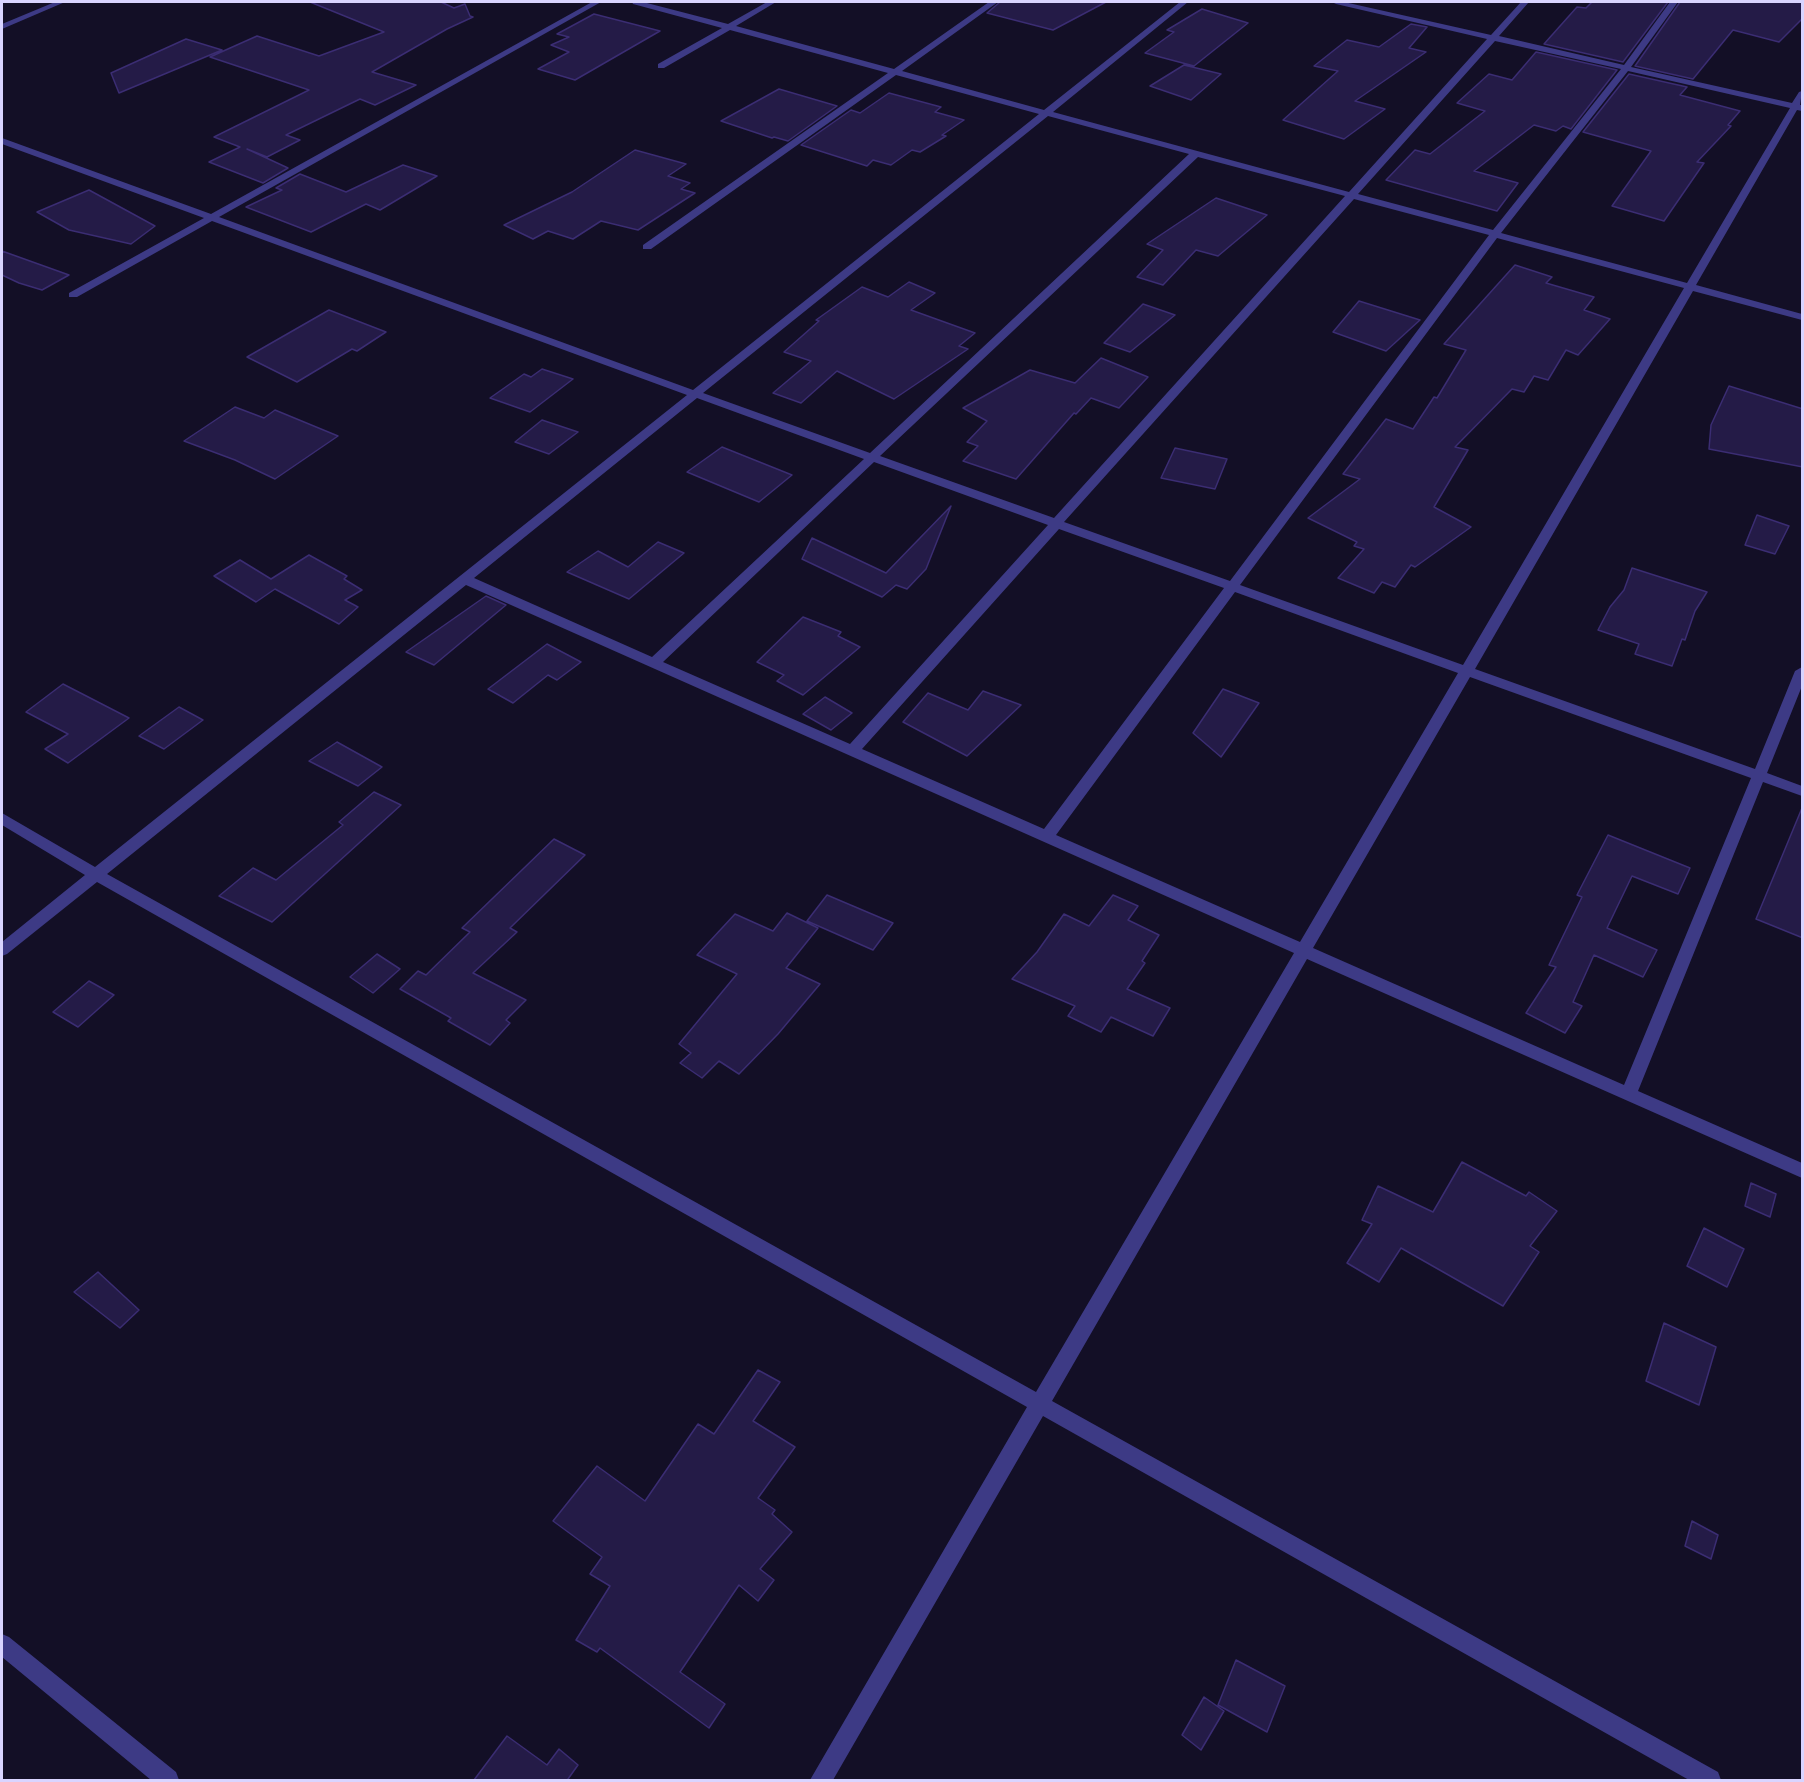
<!DOCTYPE html>
<style>
body{margin:0}
#map{position:relative;width:1804px;height:1782px;overflow:hidden;background:#130f26;font-family:"DejaVu Sans",sans-serif}
canvas{display:block}
.frame{position:absolute;inset:0;border:3px solid #d9d4ff;pointer-events:none}
</style>
<div id="map">
<canvas width="1804" height="1782"></canvas>
<div class="frame"></div>
</div>
<script>
const context = document.querySelector('canvas').getContext('2d');
context.lineJoin = 'round';
function fill(path, color) { context.fillStyle = color; context.fill(path, 'evenodd'); }
function stroke(path, color, width, dash) { context.strokeStyle = color; context.lineWidth = width; context.lineCap = dash ? 'butt' : 'round'; context.setLineDash(dash || []); context.stroke(path); }
const building = new Path2D(`
 M310,2H441L454,8L465,4L470,16L473,17L447,29L372,72L416,85L375,105L360,99L286,135L300,140L267,157L247,149L288,168L263,183L209,162L240,147L214,137L309,90L210,57L257,36L319,56L384,32Z
 M1000,2H1106L1053,30L987,13Z
 M1592,2H1668L1623,62L1544,44L1577,7L1586,8Z
 M1680,2H1803V18L1779,42L1733,30L1693,79L1635,66Z
 M1202,9L1248,23L1194,66L1145,53L1174,32L1167,30Z
 M594,14L660,31L575,80L538,69L569,52L551,45L569,37L557,34Z
 M1411,24L1427,27L1409,48L1426,52L1355,101L1385,109L1344,139L1283,120L1338,71L1314,66L1347,40L1379,47Z
 M186,39L222,50L119,93L111,73Z
 M1536,52L1617,70L1571,129L1563,126L1556,131L1534,125L1474,171L1518,183L1497,211L1386,180L1415,150L1430,154L1485,111L1457,103L1489,74L1512,80Z
 M1184,65L1221,74L1191,100L1150,86Z
 M1629,74L1687,87L1680,95L1740,111L1728,125L1731,126L1697,162L1704,163L1664,221L1612,206L1651,151L1583,132Z
 M779,89L837,106L788,141L774,137L772,138L721,121Z
 M889,93L941,107L935,112L964,120L942,135L946,136L920,152L912,150L891,165L873,160L867,166L801,145L851,110L860,113Z
 M635,150L686,164L668,176L690,183L681,189L695,193L638,230L601,221L573,239L548,231L533,239L504,225L572,192Z
 M403,165L437,176L380,210L366,204L311,232L246,207L282,190L276,188L300,174L346,192Z
 M89,190L155,226L131,244L69,230L37,212Z
 M1216,198L1267,215L1218,256L1196,250L1163,285L1137,277L1163,250L1147,244Z
 M2,251L69,275L42,290L19,283L2,275Z
 M1515,265L1552,277L1546,283L1594,297L1584,310L1610,319L1578,355L1566,350L1548,380L1534,376L1524,392L1512,389L1455,447L1468,450L1434,507L1471,527L1415,567L1411,565L1395,587L1382,582L1374,593L1338,578L1364,549L1354,546L1357,542L1308,518L1360,479L1343,474L1386,419L1413,429L1434,397L1437,398L1466,350L1444,344Z
 M909,282L935,293L911,310L975,333L959,346L968,349L894,399L837,371L801,403L773,393L811,361L784,352L819,321L816,320L862,287L888,297Z
 M1359,301L1420,320L1386,351L1333,332Z
 M1143,304L1175,315L1130,352L1104,343Z
 M329,310L386,332L357,351L352,349L297,382L247,357Z
 M1101,358L1148,377L1119,408L1091,398L1076,414L1074,413L1016,479L963,461L978,446L967,442L987,421L963,408L1030,370L1075,383Z
 M542,369L573,379L530,412L490,398L524,374L531,377Z
 M1729,386L1803,409V467L1709,449L1711,425Z
 M235,407L264,418L275,410L338,436L275,479L235,460L184,441Z
 M542,420L578,432L549,454L515,442Z
 M722,447L792,475L759,502L687,472Z
 M1175,448L1227,459L1215,489L1161,478Z
 M951,506L926,569L907,589L896,585L882,597L802,559L812,538L886,573Z
 M1757,515L1789,526L1775,554L1745,545Z
 M658,542L684,553L629,599L567,572L598,551L628,567Z
 M309,555L347,576L344,579L362,590L345,600L358,607L339,624L275,589L256,602L214,576L240,560L271,579Z
 M1632,568L1707,592L1695,611L1685,640L1682,639L1672,666L1635,654L1639,644L1598,630L1610,607L1624,590Z
 M486,596L506,605L434,665L406,652Z
 M803,617L841,632L838,636L860,647L803,695L777,681L784,675L757,662Z
 M547,644L581,662L557,680L548,675L513,703L488,689Z
 M63,684L129,718L68,763L45,749L68,734L26,712Z
 M1223,689L1259,703L1221,757L1193,733Z
 M983,691L1021,705L967,756L903,722L928,693L968,710Z
 M825,697L852,713L831,730L803,714Z
 M179,707L203,720L164,749L139,736Z
 M337,742L382,767L358,786L309,761Z
 M374,792L401,805L272,922L219,896L253,868L276,880L343,825L339,822Z
 M1802,808H1803V938L1756,919Z
 M1608,835L1690,868L1678,894L1632,876L1607,928L1657,950L1643,977L1594,955L1573,1002L1582,1006L1565,1033L1526,1013L1556,967L1549,965L1582,897L1577,895Z
 M554,839L585,855L510,928L517,932L473,973L526,1000L506,1020L510,1023L490,1045L448,1021L451,1018L400,989L418,971L426,975L470,932L462,928Z
 M827,895L893,923L873,950L807,921Z
 M1113,895L1138,906L1128,920L1159,935L1142,961L1145,963L1127,989L1170,1008L1153,1036L1111,1017L1101,1032L1068,1016L1075,1006L1012,979L1037,952L1064,914L1089,926Z
 M787,913L818,928L786,968L820,984L778,1034L739,1074L719,1061L702,1078L680,1063L691,1053L679,1044L737,974L697,955L735,914L773,931Z
 M377,954L400,969L373,993L350,977Z
 M89,981L114,995L78,1027L53,1012Z
 M1462,1162L1526,1196L1529,1192L1557,1211L1530,1246L1539,1252L1503,1306L1401,1248L1379,1282L1347,1263L1372,1224L1362,1220L1378,1186L1433,1212Z
 M1751,1183L1776,1194L1770,1217L1745,1206Z
 M1704,1228L1744,1249L1727,1287L1687,1266Z
 M98,1272L139,1310L120,1328L74,1292Z
 M1664,1323L1716,1347L1699,1405L1646,1381Z
 M758,1370L780,1382L753,1421L795,1447L758,1498L775,1510L772,1514L792,1532L760,1569L774,1580L758,1601L739,1585L680,1672L725,1704L709,1728L600,1648L597,1652L576,1640L610,1586L590,1574L602,1557L553,1521L597,1466L645,1501L698,1424L714,1434Z
 M1692,1521L1718,1535L1711,1559L1685,1546Z
 M1236,1660L1285,1686L1267,1732L1218,1705Z
 M1204,1697L1224,1711L1201,1750L1182,1735Z
 M507,1736L547,1765L559,1749L578,1765L568,1779L569,1780H474Z`);
fill(building, '#241b47');
stroke(building, '#3b2d73', 1.5);
fill(new Path2D(`
 M55,2H65L2,29V24Z
 M592,2H601L219,217L693,390L1039,114L896,75L651,249H643V245L888,73L730,30L664,68H658V64L722,28L633,4L632,2H643L728,24L767,2H776L736,26L894,69L989,2H998L902,71L1044,110L1180,2H1188L1053,112L1349,192L1487,39L1336,4L1332,2H1344L1491,35L1521,2H1529L1499,36L1624,65L1670,2H1678L1631,67L1792,103L1799,92L1802,91L1800,105H1802V111L1797,110L1696,285L1802,314V320L1693,291L1475,669L1755,769L1795,671L1802,667V686L1767,773L1802,786V796L1763,782L1638,1091L1802,1163V1178L1307,959L1052,1401L1718,1772L1721,1780H1689L1043,1416L833,1780H810L1027,1407L97,882L7,954L2,956V942L85,875L2,825V813L95,867L687,395L212,221L77,297H69V293L204,218L2,144V138L211,214ZM1495,41L1621,69L1493,230L1358,194ZM1628,71L1790,108L1687,283L1501,233ZM1048,116L1189,154L870,453L703,393ZM1198,157L1345,196L1054,518L880,456ZM1354,199L1489,235L1230,581L1064,522ZM1497,238L1684,288L1463,665L1240,585ZM697,398L864,459L652,657L474,578ZM874,462L1048,525L850,744L663,662ZM1059,529L1224,588L1044,829L862,749ZM466,585L1294,953L1036,1392L107,874ZM1235,592L1458,673L1300,942L1056,835ZM1470,677L1751,778L1624,1085L1313,948Z
 M2,1634L9,1637L176,1772L179,1780H151L2,1657Z`), '#3d3a85');
</script>
